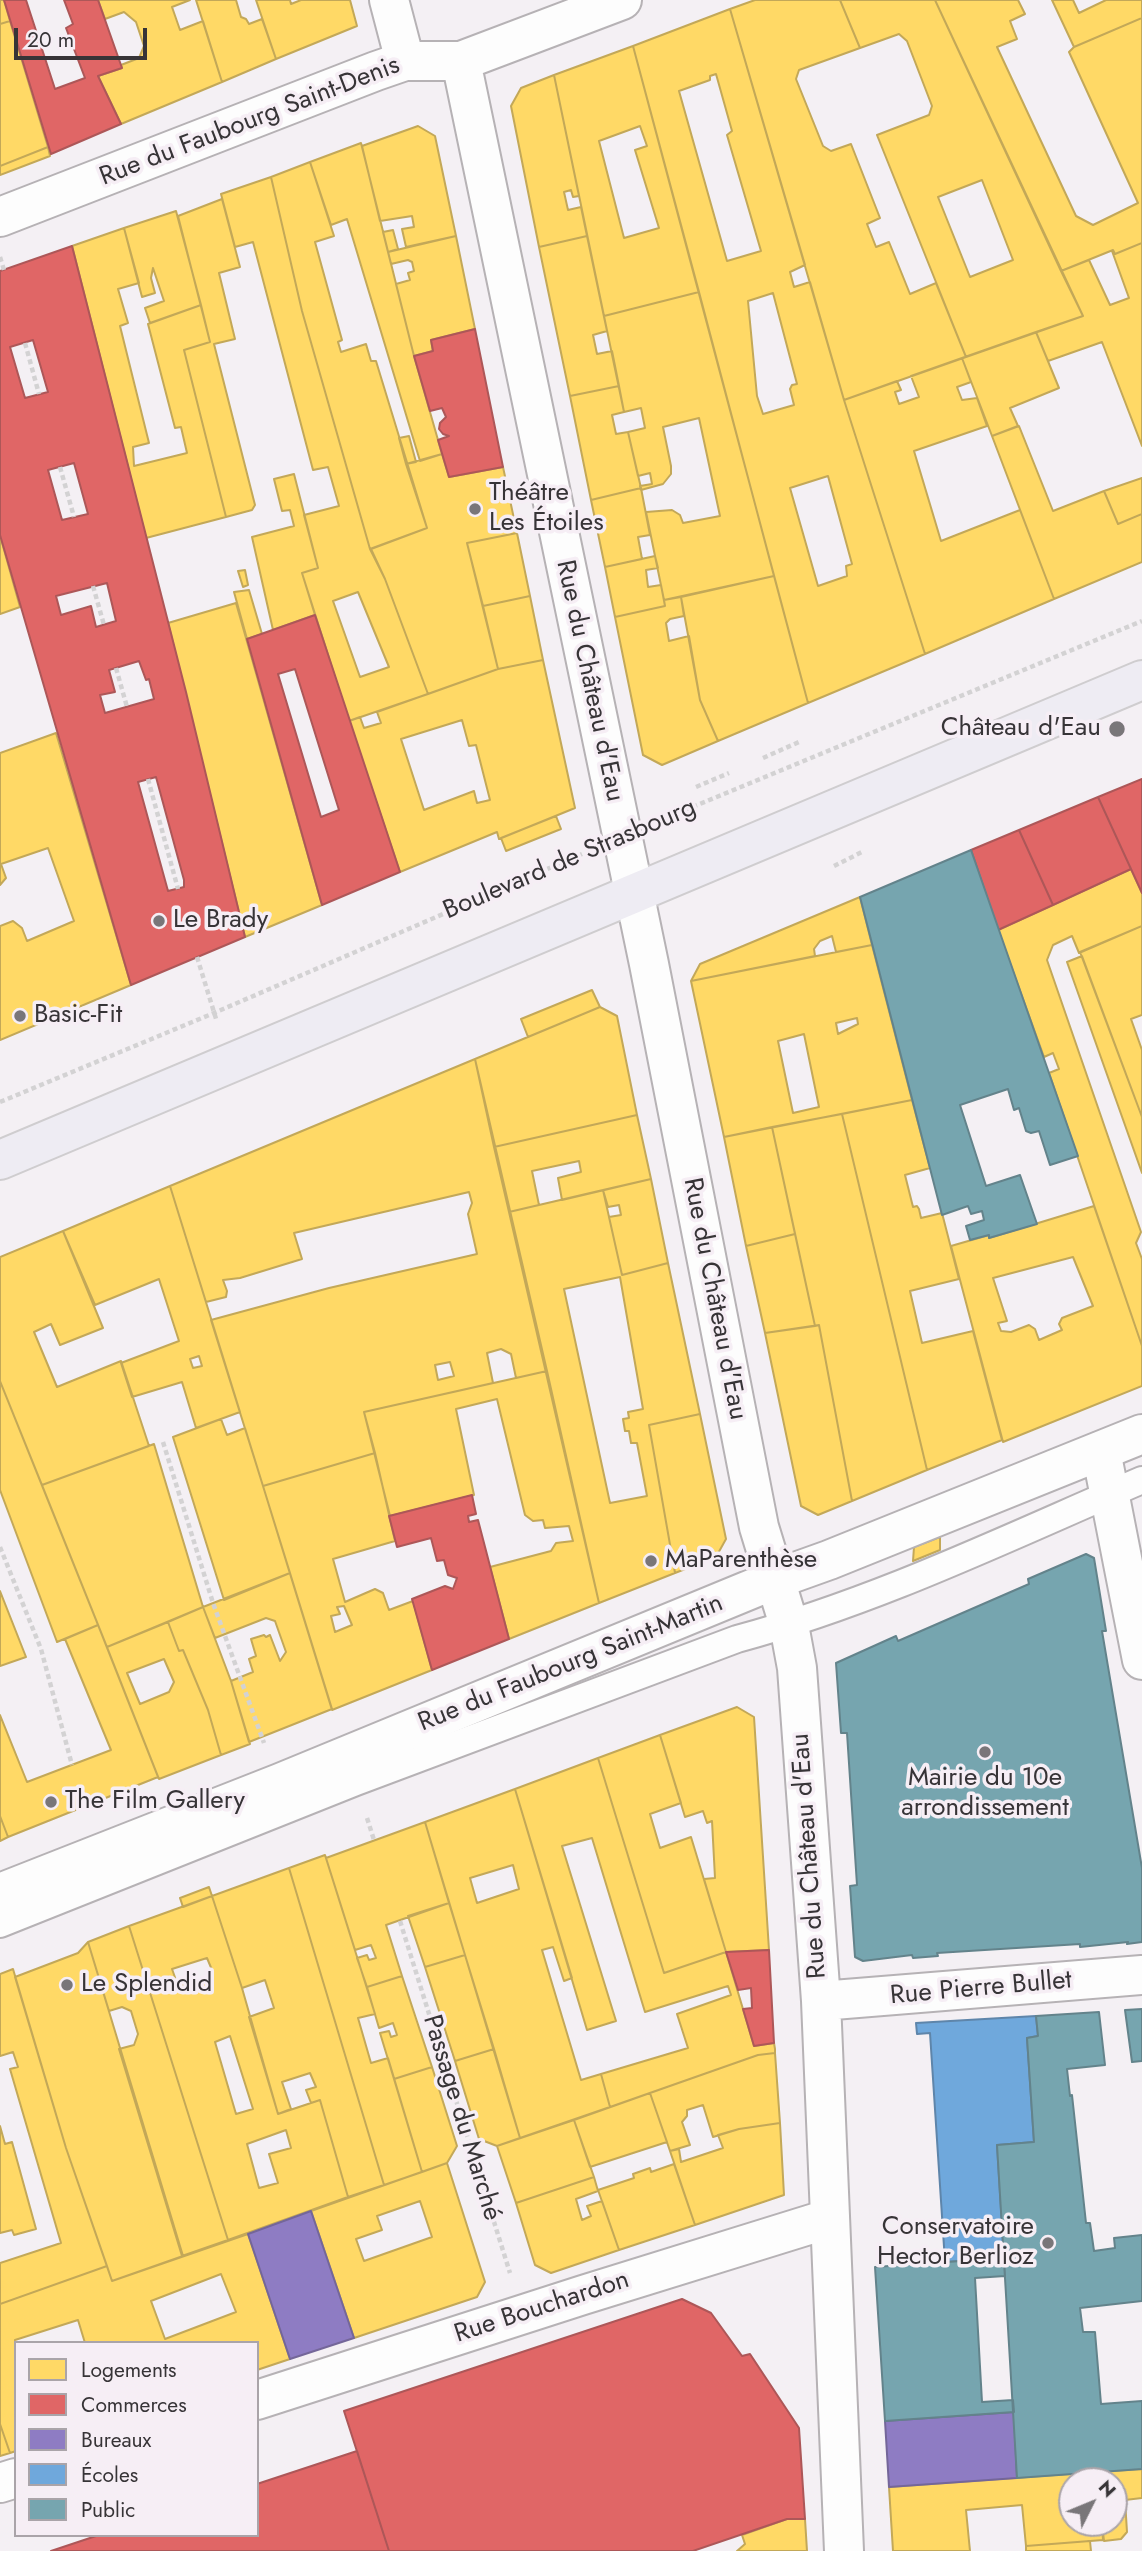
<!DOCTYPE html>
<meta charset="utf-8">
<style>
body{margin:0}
#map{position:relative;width:1142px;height:2551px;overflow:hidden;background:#f4f0f4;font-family:Jost,sans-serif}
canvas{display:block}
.legend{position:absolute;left:14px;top:2341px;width:245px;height:196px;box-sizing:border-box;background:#f6eef5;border:2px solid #aaa4a9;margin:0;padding:9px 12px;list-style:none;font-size:21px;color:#373437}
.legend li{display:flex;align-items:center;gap:14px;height:35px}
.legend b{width:35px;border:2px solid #aaa4a9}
.north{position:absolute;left:1058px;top:2467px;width:70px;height:70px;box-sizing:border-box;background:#f6eef5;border:2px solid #aaa4a9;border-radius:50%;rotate:47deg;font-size:19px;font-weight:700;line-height:28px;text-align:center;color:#373437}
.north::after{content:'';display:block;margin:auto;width:24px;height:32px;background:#797679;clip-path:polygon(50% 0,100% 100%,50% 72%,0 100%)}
.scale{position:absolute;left:14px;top:28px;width:133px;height:32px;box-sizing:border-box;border:4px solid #373437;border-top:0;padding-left:9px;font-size:21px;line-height:24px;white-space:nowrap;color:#373437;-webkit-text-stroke:5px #f6eef5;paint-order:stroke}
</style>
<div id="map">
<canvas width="1142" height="2551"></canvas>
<ul class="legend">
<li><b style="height:19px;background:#ffd966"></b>Logements</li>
<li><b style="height:19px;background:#e06666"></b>Commerces</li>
<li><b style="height:19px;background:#8e7cc3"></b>Bureaux</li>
<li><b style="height:19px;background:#6fa8dc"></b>Écoles</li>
<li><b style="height:19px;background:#76a5af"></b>Public</li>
</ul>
<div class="north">N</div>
<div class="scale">20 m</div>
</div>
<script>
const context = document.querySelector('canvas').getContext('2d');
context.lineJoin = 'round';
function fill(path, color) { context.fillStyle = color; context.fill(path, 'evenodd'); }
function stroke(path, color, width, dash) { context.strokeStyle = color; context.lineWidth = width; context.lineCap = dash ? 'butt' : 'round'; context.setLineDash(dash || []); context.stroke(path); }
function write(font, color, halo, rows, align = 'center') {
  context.font = font + ' Jost,sans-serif'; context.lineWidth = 7; context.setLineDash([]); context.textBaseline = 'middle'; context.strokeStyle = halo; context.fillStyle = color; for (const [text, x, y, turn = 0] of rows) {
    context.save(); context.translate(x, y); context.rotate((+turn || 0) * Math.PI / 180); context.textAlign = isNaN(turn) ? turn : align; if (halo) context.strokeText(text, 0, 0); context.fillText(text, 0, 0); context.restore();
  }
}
const homes = new Path2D(`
 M0,0H4L10,21L0,24Z
 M98,0H190L172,7L180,30L203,21L222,82L121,124L98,76L122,68L121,65L139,58L144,46L136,22L124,12L105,19Z
 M196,0H236L241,17L246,19L249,24L262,19L276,59L222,82Z
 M256,0H290L291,4L301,0H350L357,26L276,59Z
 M755,0H840L860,48L799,70L796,79L823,146L831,151L851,144L880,218L867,224L876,247L889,242L910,294L936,283L966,357L844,400L730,9Z
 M840,0H935L1083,316L966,357L877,135L929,115L932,106L907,41L899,34L860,48ZM982,180L1013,260L970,277L938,197Z
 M935,0H1018L1025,14L1010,21L1017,39L997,47L1076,216L1093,225L1138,203L1069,52L1074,47L1142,18V243L1115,254L1113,250L1061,271Z
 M1052,0H1073L1079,13L1106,0H1142V18L1074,47Z
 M730,9L805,265L790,272L794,287L810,282L844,400L925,654L808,703L633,46ZM716,74L732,131L727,135L761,251L727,261L679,91L710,80V76ZM773,293L797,384L792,385L790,389L794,405L763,414L757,396L748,301ZM828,476L852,564L846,566L847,576L818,586L790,488Z
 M10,21L48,147L0,166V24Z
 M633,46L699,292L604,316L554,75ZM640,126L647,146L635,150L659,228L624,238L599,141Z
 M554,75L579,196L573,197L571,190L564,192L568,210L581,207L587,236L539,247L511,106L521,88Z
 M418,126L435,136L456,236L406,247L402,229L414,227L412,216L380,221L362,146Z
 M361,143L414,356L442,454L420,461L347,219L331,225L310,162Z
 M48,147L50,156L0,175V166Z
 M310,162L334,236L315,242L342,340L338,342L341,352L366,344L371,361H376L427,528L370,549L302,311L271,177Z
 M271,177L302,311L370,549L385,579L428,694L349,721L302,573L318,568L304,515L339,506L328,467L313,470L253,242L235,247L221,194ZM358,592L389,667L360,677L333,601Z
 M222,199L240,267L219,273L235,339L214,344L255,505L252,510L226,517L184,350L210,342L178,216Z
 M176,211L201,305L150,323L145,308L164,301L153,268L151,278L155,293L142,297L124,228Z
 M124,228L139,283L118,289L128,323L120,326L149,443L133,447L134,466L187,453L181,427L175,428L148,324L201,305L210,342L184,350L226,517L146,538L72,246Z
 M393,230L398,249L388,252L383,232Z
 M456,236L475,329L431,340L433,351L414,356L396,284L410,280L408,273L414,271L412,262L408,260L391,264L388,252Z
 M587,236L607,331L593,335L597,354L612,351L619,386L570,396L539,247Z
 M1142,243V446L1102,342L1048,361L1036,332L1083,316L1061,271L1089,260L1110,305L1129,298L1112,251L1115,254Z
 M699,292L774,576L664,600L646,512L672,510L680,515L683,523L720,516L699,418L663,427L671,466V474L663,484L641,490L640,486L652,484L650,473L638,476L628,432L645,428L641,408L624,412L604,316Z
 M1036,332L1059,388L1010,408L1018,426L992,436L962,358Z
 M962,358L971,382L957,387L962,400L977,398L987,426L914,451L941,541L1020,510L1054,599L925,654L844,400L897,381L901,390L895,392L899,404L919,397L911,376Z
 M619,386L624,412L612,415L616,434L628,432L641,488L591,500L570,396Z
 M1019,426L1053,511L1104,491L1118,524L1142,514V562L1054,599L992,436Z
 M409,436L416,462L406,464L399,438Z
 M442,454L449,477L503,467L517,533L467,543L498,669L428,694L385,579L371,549L427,528L406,464Z
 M294,474L318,568L302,573L315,615L273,630L252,537L294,526L290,510L282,511L274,479Z
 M1142,478V514L1118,524L1104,491Z
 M641,488L650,535L638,537L642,559L605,567L591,500Z
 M517,533L530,596L483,606L467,543Z
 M1,539L20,607L0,614V540Z
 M655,556L658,568L646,570L648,587L661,585L665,606L615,617L605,567Z
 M245,570L248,585L243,587L238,571Z
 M774,576L808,703L718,741L700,700L681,597Z
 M249,590L262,634L247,639L234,592Z
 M530,596L543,660L498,669L483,606Z
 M681,597L684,616L670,619L666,623L669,641L689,636L700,700L718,741L662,765L643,755L615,617L665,606L664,600Z
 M236,603L322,905L245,937L168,623Z
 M543,660L575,808L499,839L497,832L400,872L349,721L360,717L364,728L381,723L377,712L498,669ZM462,720L469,746L476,745L490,800L477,803L474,791L424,810L401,739Z
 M56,733L131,985L0,1040V926L13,921L22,928L27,941L74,921L48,848L1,864L6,878L0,885V753Z
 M556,816L561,829L506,851L501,838Z
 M1131,869L1142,893V926L1079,953L1072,936L1053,945L1047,960L1141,1232L1136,1243L1142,1259V1346L1049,1073L1059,1069L1053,1053L1044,1057L998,930Z
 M860,897L872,945L836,952L832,936L820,941L814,949L815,956L691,981L700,964Z
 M1142,926V1015L1131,1019L1142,1050V1117L1080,952Z
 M872,945L912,1100L724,1137L691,981ZM857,1018L858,1024L838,1034L836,1023ZM804,1034L819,1107L793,1113L778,1041Z
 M1082,956L1142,1117V1173L1067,962Z
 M592,990L600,1007L528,1037L521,1019Z
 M600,1007L617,1016L637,1115L494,1147L475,1059Z
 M475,1059L547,1371L516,1378L511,1354L501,1349L487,1353L493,1383L364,1412L375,1453L263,1486L211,1320L329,1288L477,1254L468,1214L472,1203L469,1192L294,1233L302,1259L240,1278L223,1280L227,1291L226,1297L206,1302L170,1186ZM450,1362L454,1376L438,1380L435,1365Z
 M912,1100L930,1168L905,1175L913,1207L917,1206L919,1209L921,1218L942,1213L959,1279L910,1291L922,1343L973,1331L1002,1440L927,1470L842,1114Z
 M842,1114L927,1470L852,1501L819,1325L815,1326L772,1127Z
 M637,1115L651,1179L562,1200L558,1178L581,1172L579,1161L532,1171L539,1205L509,1212L494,1147Z
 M772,1127L795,1234L746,1246L724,1137Z
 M651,1179L668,1263L622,1275L609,1217L621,1215L619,1205L608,1207L603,1190Z
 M170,1186L240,1412L196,1428L182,1382L132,1397L121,1363L179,1341L159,1279L95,1305L63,1231ZM199,1356L202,1366L193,1368L190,1359Z
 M603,1190L622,1275L668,1263L700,1414L649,1425L675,1573L599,1603L509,1212ZM620,1277L643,1409L628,1412L629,1418L623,1419L625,1431H629L631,1443H637L647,1496L610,1503L564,1289Z
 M1094,1206L1142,1346V1386L1003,1442L951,1246L989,1235V1238ZM1073,1257L1093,1306L1062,1318L1059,1324L1062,1330L1039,1340L1035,1329L1029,1325L1011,1332L1001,1331L998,1323L1007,1321L993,1278Z
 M63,1231L103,1328L60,1345L51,1324L34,1332L57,1387L121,1361L149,1446L42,1485L0,1381V1257Z
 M795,1234L815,1326L765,1333L746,1246Z
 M819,1325L852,1501L818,1515L801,1506L765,1333Z
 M547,1371L599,1603L509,1639L490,1567L551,1551L556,1543L573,1541L569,1526L545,1528L543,1520L533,1521L525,1515L497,1399L456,1409L474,1495L390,1516L364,1412Z
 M0,1381L98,1625L57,1642L0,1490Z
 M700,1414L726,1539L716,1557L675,1573L649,1425Z
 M221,1419L227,1435L245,1428L290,1573L224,1600L173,1437Z
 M154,1444L203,1607L107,1647L42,1485Z
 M375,1453L395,1541L333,1559L345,1602L375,1589L383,1593L389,1610L413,1601L432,1670L332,1710L263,1486ZM344,1606L352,1625L335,1632L331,1616L340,1614L337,1607Z
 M940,1537V1550L913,1561L914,1547Z
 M290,1573L332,1709L249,1742L231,1681L253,1672L249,1659L256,1656L251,1639L264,1635L266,1637L270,1635L280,1661L286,1652L275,1621L266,1618L215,1638L203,1607Z
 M0,1591L26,1657L0,1666Z
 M203,1607L231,1681L250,1744L221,1755L208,1710L183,1650L179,1651L168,1622Z
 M168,1622L179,1651L183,1650L208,1710L221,1755L159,1779L107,1647ZM164,1659L174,1682L169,1692L140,1704L127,1673Z
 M98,1625L158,1777L8,1837L0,1816V1715L27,1782L111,1750L65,1639Z
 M737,1707L754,1717L769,1950L726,1952L704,1879L715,1878L712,1821L707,1823L703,1811L685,1817L660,1735Z
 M660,1735L681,1803L650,1814L660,1848L691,1837L726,1952L664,1973L598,1758Z
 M598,1758L664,1973L726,1952L754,2046L774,2043L775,2049V2053L758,2055L610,2107L601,2074L688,2048L677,2014L731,1995L728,1986L645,2012L592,1838L562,1846L616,2021L587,2030L515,1789Z
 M515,1789L572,1978L564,1981L553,1947L542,1950L581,2080L601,2074L610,2107L520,2138L425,1822ZM513,1865L519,1889L477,1903L470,1878Z
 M0,1816L8,1837L0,1841Z
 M425,1822L449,1903L386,1925L402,1976L367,1987L357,1958L367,1955L369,1960L376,1958L371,1945L355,1950L326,1858Z
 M325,1855L375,2014L358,2018L371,2063L388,2058L422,2172L384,2185L289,1868Z
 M289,1868L384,2185L348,2197L320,2100L311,2103L306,2090L316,2087L310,2073L282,2082L291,2109L278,2114L249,2017L274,2008L265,1980L242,1988L212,1896Z
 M209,1887L212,1896L183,1907L180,1898Z
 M212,1896L242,1988L278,2114L320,2100L348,2197L228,2240L129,1926ZM207,1958L212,1970L209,1980L191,1988L177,1983L172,1969ZM230,2036L253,2109L236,2114L215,2042ZM286,2130L291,2148L269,2154L278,2183L259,2188L247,2144Z
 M449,1903L465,1955L425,1967L408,1916Z
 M129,1926L228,2240L182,2256L119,2049L134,2045L138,2034L131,2011L122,2007L109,2011L88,1942Z
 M88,1942L183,2256L112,2281L66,2148L15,1977L78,1953Z
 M465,1955L494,2049L455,2061L425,1967Z
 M13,1969L66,2148L107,2266L0,2304V2263L61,2243L10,2069L18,2067L13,2052L0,2056V1974Z
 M402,1976L432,2067L394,2079L380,2033L389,2031L391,2037L397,2035L393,2023L379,2028L367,1987Z
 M494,2049L520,2138L497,2146L479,2139L455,2061Z
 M775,2053L780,2123L739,2129L713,2137L703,2105L687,2110V2116L682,2122L690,2145L670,2151L650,2093L758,2055Z
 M432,2067L457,2146L447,2163L422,2172L394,2079Z
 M650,2093L667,2142L590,2167L574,2120Z
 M574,2120L594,2177L516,2203L497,2146Z
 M780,2123L784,2195L695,2225L670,2151L679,2149L681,2162L723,2148L718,2135L739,2129Z
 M0,2126L5,2144L12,2142L36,2229L14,2235L12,2230L0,2233Z
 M447,2163L485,2282L477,2297L354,2338L311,2211ZM420,2201L432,2237L364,2261L356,2239L382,2230L377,2216Z
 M674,2164L695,2225L619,2250L598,2190L634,2178L633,2174L650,2168L651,2172Z
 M594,2177L598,2191L576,2199L582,2220L591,2216L587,2206L602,2201L619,2250L551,2273L535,2265L516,2203Z
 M248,2234L290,2359L257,2370V2343H85L78,2320L15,2340L16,2451L10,2453L0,2424V2304L107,2266L112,2281ZM221,2274L236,2312L165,2339L151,2301Z
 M0,2424L10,2453L0,2456Z
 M1142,2469V2498L1125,2500L1127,2532L1121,2539L1104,2541L1102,2523H1114V2481H1098L1097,2472Z
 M1097,2472L1098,2481H1072V2523H1102L1103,2540L1026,2546L1022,2505L966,2510L970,2551H893L889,2487Z
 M787,2519H805L807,2551H737L745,2544L742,2535Z
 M1090,2541L1091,2551H1026V2546Z`);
fill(homes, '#ffd966');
stroke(homes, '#c3a858', 2);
const shops = new Path2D(`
 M4,0H26L55,89L85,78L66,28L73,24L64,0H98L122,68L98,76L121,124L51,154Z
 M72,246L186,692L245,937L131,985L0,535V271ZM33,340L48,392L25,398L10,347ZM74,463L88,514L62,520L48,470ZM107,583L116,621L96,627L91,606L61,615L56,596ZM139,661L146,680L149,679L154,699L105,713L100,695L115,692L109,670ZM156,777L184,880V887L168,891L138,782Z
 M475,329L503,467L449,477L438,440L449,436L443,434L439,429L440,423L446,417L442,408L430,411L414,356L433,351L431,340Z
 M315,615L400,872L322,905L247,639ZM295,669L339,810L321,817L278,674Z
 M1142,779V893L1098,797Z
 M1098,797L1131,869L1053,905L1019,830Z
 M1019,830L1053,905L998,930L971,850Z
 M472,1495L476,1514L468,1516L469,1522L478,1520L509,1639L432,1670L412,1599L445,1586L453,1589L457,1578L448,1575L444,1560L437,1561L431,1538L397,1547L389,1516Z
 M769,1950L774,2043L754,2046L743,2009L752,2008L751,1988L738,1990L726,1952Z
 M682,2299L711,2313L742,2356L750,2354L799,2428L805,2519H787L693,2551H389L344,2411Z
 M357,2451L389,2551H51L99,2535H257V2484Z`);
fill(shops, '#e06666');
stroke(shops, '#ad5758', 2);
const offices = new Path2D(`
 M311,2211L354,2338L290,2359L248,2234Z
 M1014,2412L1017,2478L889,2487L885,2421Z`);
fill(offices, '#8e7cc3');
stroke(offices, '#746699', 2);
const schools = new Path2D(`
 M1036,2016L1038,2036L1027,2038L1034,2142L997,2145L1004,2258L945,2262L930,2033L917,2034L916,2023Z`);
fill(schools, '#6fa8dc');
stroke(schools, '#5e85aa', 2);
const public = new Path2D(`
 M971,850L1078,1156L1050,1165L1039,1131L1031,1133L1026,1131L1019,1108L1014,1110L1008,1089L960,1105L986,1186L1020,1175L1037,1224L989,1238V1235L970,1240L966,1226L984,1220L982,1211L971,1214L968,1206L942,1215L860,897Z
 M1086,1554L1094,1558L1106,1631H1102L1142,1868V1942L1127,1944L1128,1942L1080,1947V1944L937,1953L938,1956L913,1958L912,1955L863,1961L855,1957L850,1886L857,1885L847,1733H841L836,1663L896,1636L898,1641L1029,1584L1028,1579Z
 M1142,2009V2061L1132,2062L1125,2010Z
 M1099,2012L1105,2065L1067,2069L1070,2096L1072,2095L1086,2223H1090L1094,2251L1115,2248L1114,2238L1142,2235V2301L1080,2308L1083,2332H1095L1101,2404L1142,2401V2469L1017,2478L997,2145L1034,2142L1027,2038L1038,2036L1036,2016Z
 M1004,2258L1005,2276L975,2278L982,2402L1013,2400L1014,2412L885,2421L875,2267Z`);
fill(public, '#76a5af');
stroke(public, '#63838b', 2);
const lane = new Path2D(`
 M0,1924L356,1782L737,1639C878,1601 1009,1537 1142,1480`);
const street = new Path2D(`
 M389,0L405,61
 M461,61L649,964L759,1527L789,1625L797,1668L821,2001L844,2551
 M0,217L376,71L405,61H461L622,0
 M1101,1451L1142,1660
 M821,2001L1142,1975
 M257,2400L583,2295L828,2219
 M0,2483L16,2478`);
const secondary = new Path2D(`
 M0,1893L280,1783L776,1579L829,1560L1142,1434`);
const primary = new Path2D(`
 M0,1160L1142,680`);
stroke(lane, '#b6b2b5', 30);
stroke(street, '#b6b2b5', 42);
stroke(secondary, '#b6b2b5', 42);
stroke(primary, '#cfcdcf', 42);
stroke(new Path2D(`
 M0,257L4,270
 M25,343L39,394
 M60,467L74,517
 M93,586L104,625
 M116,668L127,707
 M763,758L799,742
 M148,779L178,889
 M696,787L729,773
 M661,820L1142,621
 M834,866L862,852
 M197,957L217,1022
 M0,1102L214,1013L582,854
 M163,1442L213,1603L264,1743
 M0,1547L41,1649L72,1765
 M367,1818L374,1840
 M400,1921L510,2273`), '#d3d2d3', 4.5, [5, 3.5]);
stroke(lane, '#fdfdfd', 26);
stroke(street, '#fdfdfd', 38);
stroke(secondary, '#fdfdfd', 38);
stroke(primary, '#eeecf3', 38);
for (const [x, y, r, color] of [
 [475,509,7,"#797679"],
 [1117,729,9,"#797679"],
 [159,921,7,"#797679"],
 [20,1016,7,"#797679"],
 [651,1561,7,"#797679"],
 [985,1752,7,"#797679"],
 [51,1802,7,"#797679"],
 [67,1985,7,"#797679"],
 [1048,2243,7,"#797679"]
]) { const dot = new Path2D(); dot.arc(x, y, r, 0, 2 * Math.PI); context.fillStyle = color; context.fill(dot); stroke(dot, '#f6eef5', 2.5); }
write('26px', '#373437', '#f6eef5', [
 ["Rue du Faubourg Saint-Denis",250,122,-21],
 ["Rue du Château d'Eau",589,681,78],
 ["Boulevard de Strasbourg",570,860,-23],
 ["Rue du Château d'Eau",714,1299,79],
 ["Rue du Faubourg Saint-Martin",571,1664,-22],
 ["Rue du Château d'Eau",810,1856,-94],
 ["Rue Pierre Bullet",981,1989,-5],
 ["Passage du Marché",461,2118,73],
 ["Rue Bouchardon",542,2308,-18]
]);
write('26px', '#373437', '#f6eef5', [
 ["Théâtre",489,494],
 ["Les Étoiles",489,524],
 ["Château d'Eau",1101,729,"right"],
 ["Le Brady",173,921],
 ["Basic-Fit",34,1016],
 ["MaParenthèse",665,1561],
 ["Mairie du 10e",985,1779,"center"],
 ["arrondissement",985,1809,"center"],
 ["The Film Gallery",65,1802],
 ["Le Splendid",81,1985],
 ["Conservatoire",1034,2228,"right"],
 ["Hector Berlioz",1034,2258,"right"]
], 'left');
</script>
